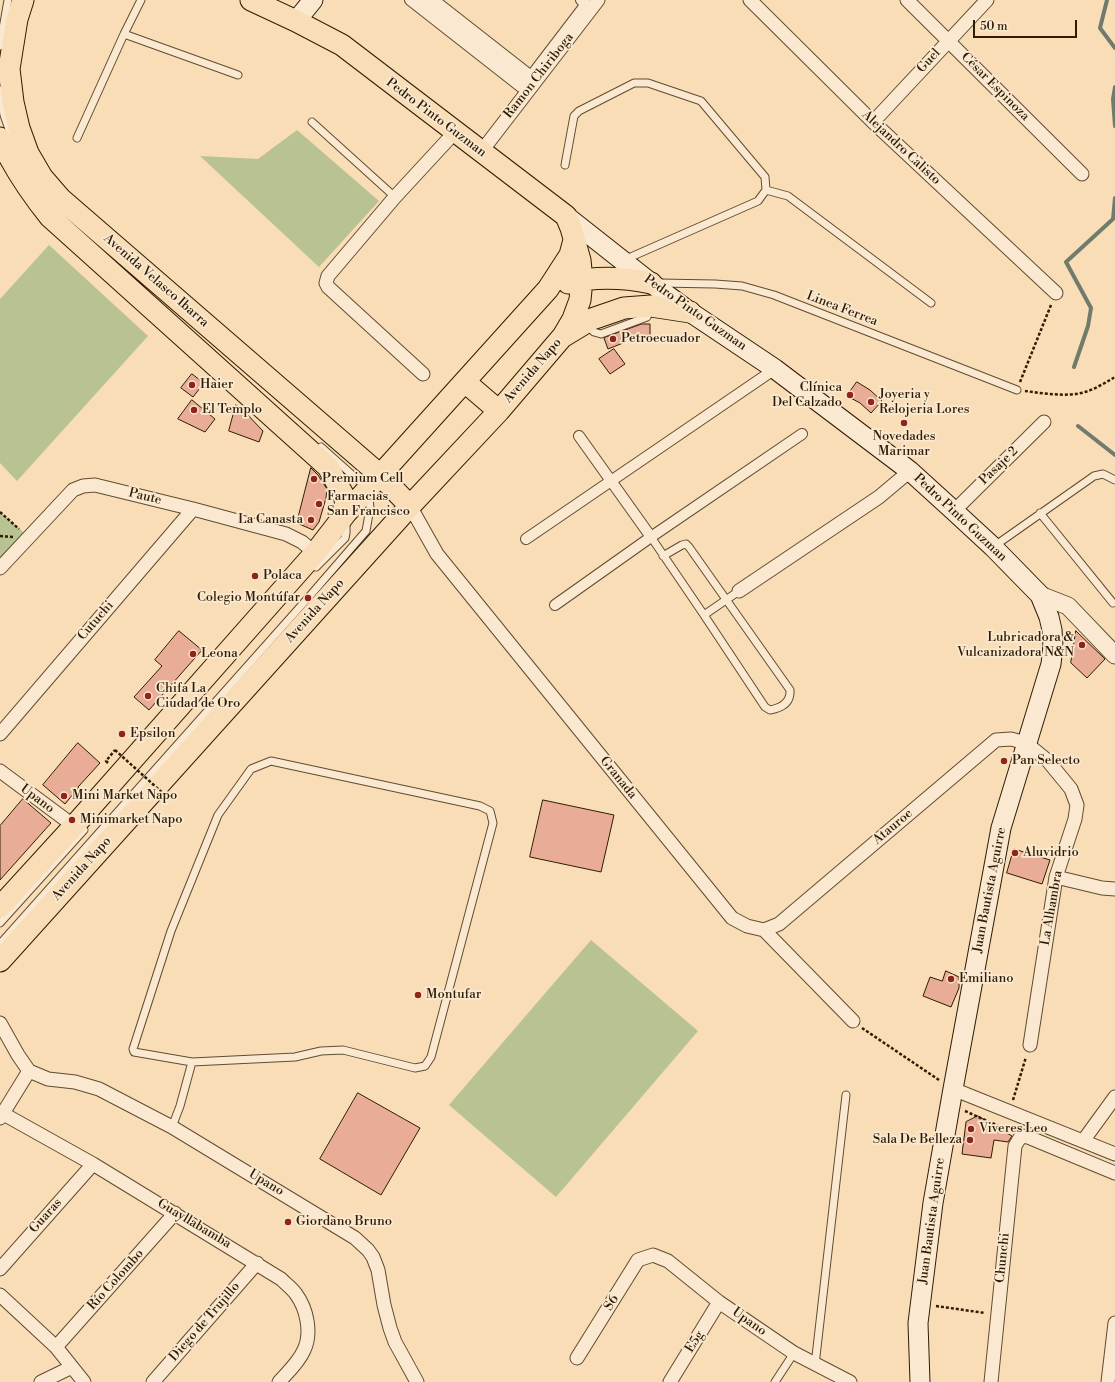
<!DOCTYPE html>
<meta charset="utf-8">
<style>
body{margin:0}
#map{position:relative;width:1115px;height:1382px;overflow:hidden;background:#f8ddb6;font-family:"Libre Bodoni",serif}
canvas{display:block}
.scale{position:absolute;left:973px;top:20px;width:104px;height:18px;box-sizing:border-box;border:2px solid #2f1c04;border-top:0;padding-left:5px;font-size:12px;line-height:14px;white-space:nowrap;color:#2f1c04;-webkit-text-stroke:3px #fae9d0;paint-order:stroke}
</style>
<div id="map">
<canvas width="1115" height="1382"></canvas>
<div class="scale">50 m</div>
</div>
<script>
const context = document.querySelector('canvas').getContext('2d');
context.lineJoin = 'round';
function fill(path, color) { context.fillStyle = color; context.fill(path, 'evenodd'); }
function stroke(path, color, width, dash) { context.strokeStyle = color; context.lineWidth = width; context.lineCap = dash ? 'butt' : 'round'; context.setLineDash(dash || []); context.stroke(path); }
function write(font, color, halo, rows, align = 'center') {
  context.font = font + ' "Libre Bodoni",serif'; context.lineWidth = 3.5; context.setLineDash([]); context.textBaseline = 'middle'; context.strokeStyle = halo; context.fillStyle = color; for (const [text, x, y, turn = 0] of rows) {
    context.save(); context.translate(x, y); context.rotate((+turn || 0) * Math.PI / 180); context.textAlign = isNaN(turn) ? turn : align; if (halo) context.strokeText(text, 0, 0); context.fillText(text, 0, 0); context.restore();
  }
}
fill(new Path2D(`
 M297,130L379,201L319,267L200,156L258,159Z
 M49,245L148,336L17,481L0,463V299Z
 M0,512L29,537L0,568Z
 M591,940L698,1031L556,1197L449,1105Z`), '#b8c292');
stroke(new Path2D(`
 M1107,0L1100,28L1115,48
 M1115,87L1113,99L1115,126
 M1074,367L1088,326L1091,308L1066,262L1113,219L1115,198
 M1078,426L1115,455`), '#717b6c', 4);
const building = new Path2D(`
 M642,324H650V338H621L623,343L608,349L604,338Z
 M614,349L625,364L610,374L599,359Z
 M192,374L204,383L193,397L181,388Z
 M857,382L870,390L882,401L871,413L860,403L847,396Z
 M192,400L215,419L205,432L178,419Z
 M236,405L243,410L263,431L259,442L229,431Z
 M311,468L318,475L327,489L326,498L319,522L313,530L297,523Z
 M179,631L202,650L149,710L134,697L162,666L155,660Z
 M1076,631L1105,659L1087,678L1071,663Z
 M78,743L100,763L78,787H79L65,804L43,785Z
 M23,799L51,823L0,880V826Z
 M543,800L614,815L601,872L530,857Z
 M1014,849L1050,860L1042,884L1007,873Z
 M946,971L959,977V988L951,1007L923,996L930,977L942,981Z
 M358,1093L420,1128L381,1195L320,1159Z
 M978,1116L1012,1136L1008,1142L994,1140L991,1158L962,1154L966,1122Z`);
fill(building, '#e9ac97');
stroke(building, '#2f1c04', 1);
const service = new Path2D(`
 M124,34L238,75
 M0,46L8,0
 M0,90L4,115L11,135
 M312,122L395,197
 M77,138L124,34L141,0
 M565,165L574,116L579,111L634,83H648L701,101L765,177L766,190L758,201L624,260
 M766,190L788,196L931,303
 M659,283L715,284L742,286L774,295L1017,390
 M587,325L594,332L601,334L647,317L650,309
 M1040,513L1113,603
 M651,537L704,615L739,591
 M993,547L1094,476L1103,474L1115,480
 M663,556L682,545L686,544L689,547L790,690C791,703 781,708 770,710L765,707L704,615
 M316,567L345,538L346,533V522
 M271,761L480,806L490,811L493,823L431,1057L425,1066L415,1068L343,1050L321,1051L295,1057L192,1062L134,1052L133,1049L171,931L218,815L251,769Z
 M0,923L84,830
 M0,944L308,598L366,531L370,508L368,489L321,447
 M172,1127L180,1106L192,1062
 M815,1365L846,1095
 M775,1382L794,1353`);
const pedestrian = new Path2D(`
 M410,0L521,87
 M434,0L531,76L586,4L581,0
 M579,436L651,537
 M526,539L775,369
 M555,605L651,537L802,434`);
const minor = new Path2D(`
 M422,0L532,86
 M750,0L873,122L1056,293
 M907,0L1082,174
 M873,122L987,0
 M481,152L598,0
 M423,374L328,287L326,283L328,276L395,197L455,132
 M410,506L437,554L732,918L747,926L764,930L853,1021
 M954,511L1044,422
 M0,568L73,490L83,486L95,485L193,509L286,534L302,542L315,553
 M739,591L879,497L910,471
 M0,734L193,509
 M0,771L74,826
 M1056,877L1102,888L1115,889
 M764,930L779,924L996,740L1011,739L1026,743L1048,761L1071,789L1077,805L1075,819L1056,877L1030,1045
 M0,1023L18,1055L29,1071
 M29,1071L48,1079L75,1082L99,1089L172,1127L355,1238L368,1250L373,1257L378,1270L384,1305L390,1328L395,1342L417,1382
 M953,1089L1115,1154
 M0,1112L93,1164L281,1279C286,1284 292,1288 296,1294C307,1309 312,1333 304,1350C299,1362 288,1372 279,1382
 M0,1118L29,1071
 M1083,1141L1115,1097
 M0,1269L93,1164
 M0,1295L56,1347L84,1382
 M56,1347L175,1213
 M577,1358L638,1260L653,1255L668,1261L719,1302L794,1353L850,1382
 M41,1382L72,1367
 M153,1382L257,1263
 M670,1382L719,1302
 M991,1382L1015,1146L1021,1136L1028,1137L1115,1173
 M1108,1382L1115,1323`);
const tertiary = new Path2D(`
 M1040,595L1068,606L1115,655`);
const secondary = new Path2D(`
 M296,21L313,0
 M566,216L651,283L690,312L775,369L910,471L954,511L993,547L1040,595L1049,617L1052,630L1053,646L1051,664L1001,828L953,1089L933,1203L918,1323L920,1382`);
const primary = new Path2D(`
 M23,0L17,19L9,69L13,102L19,128L28,153L42,177L61,199L380,475L410,506
 M0,138C13,167 30,192 50,217L328,467L345,498L346,513
 M568,283C596,276 622,277 651,283
 M564,336L592,319L624,308L651,306L690,312
 M465,382L499,411
 M0,907L74,826L315,553L346,513L548,289L570,255L574,240
 M0,961L410,506L499,411L563,336L573,319L580,300L582,280L580,260L571,228L566,216L342,45L296,21L251,0`);
stroke(service, '#614c30', 9);
stroke(pedestrian, '#614c30', 12);
stroke(minor, '#614c30', 15);
stroke(tertiary, '#614c30', 19);
stroke(secondary, '#2f1c04', 21);
stroke(primary, '#2f1c04', 23);
stroke(new Path2D(`
 M1020,382L1051,305
 M1025,391C1041,393 1059,396 1075,394C1089,393 1103,384 1115,377
 M0,512L19,529
 M0,536L13,537
 M108,763L106,761L115,750
 M862,1028L939,1080
 M1013,1100L1026,1057
 M965,1111L1010,1131
 M936,1306L985,1313`), '#2f1c04', 2.5, [3, 2]);
stroke(service, '#fae9d0', 7);
stroke(pedestrian, '#fae9d0', 10);
stroke(minor, '#fae9d0', 13);
stroke(tertiary, '#fae9d0', 17);
stroke(secondary, '#fae9d0', 19);
stroke(primary, '#f8ddb6', 21);
stroke(new Path2D(`
 M115,750L166,796`), '#2f1c04', 2.5, [3, 2]);
for (const [x, y, r, color] of [
 [613,339,4,"#8f2418"],
 [192,385,4,"#8f2418"],
 [850,395,4,"#8f2418"],
 [871,402,4,"#8f2418"],
 [194,410,4,"#8f2418"],
 [904,423,4,"#8f2418"],
 [314,479,4,"#8f2418"],
 [319,504,4,"#8f2418"],
 [311,520,4,"#8f2418"],
 [255,576,4,"#8f2418"],
 [308,598,4,"#8f2418"],
 [1082,645,4,"#8f2418"],
 [193,654,4,"#8f2418"],
 [148,696,4,"#8f2418"],
 [122,734,4,"#8f2418"],
 [1004,761,4,"#8f2418"],
 [64,796,4,"#8f2418"],
 [72,820,4,"#8f2418"],
 [1015,853,4,"#8f2418"],
 [951,979,4,"#8f2418"],
 [418,995,4,"#8f2418"],
 [971,1129,4,"#8f2418"],
 [970,1140,4,"#8f2418"],
 [288,1222,4,"#8f2418"]
]) { const dot = new Path2D(); dot.arc(x, y, r, 0, 2 * Math.PI); context.fillStyle = color; context.fill(dot); stroke(dot, '#fae9d0', 1.5); }
write('13px', '#2f1c04', '#fae9d0', [
 ["Guel",929,61,-47],
 ["Ramon Chiriboga",539,76,-52],
 ["César Espinoza",995,87,45],
 ["Pedro Pinto Guzman",436,118,37],
 ["Alejandro Calisto",901,148,43],
 ["Avenida Velasco Ibarra",156,281,41],
 ["Linea Ferrea",842,309,21],
 ["Pedro Pinto Guzman",695,313,35],
 ["Avenida Napo",533,371,-49],
 ["Pasaje 2",999,466,-44],
 ["Paute",145,497,14],
 ["Pedro Pinto Guzman",960,518,43],
 ["Avenida Napo",315,611,-48],
 ["Cutuchi",96,621,-49],
 ["Granada",618,778,51],
 ["Upano",37,799,37],
 ["Atauroe",893,827,-40],
 ["Avenida Napo",82,869,-48],
 ["Juan Bautista Aguirre",990,890,-79],
 ["La Alhambra",1052,908,-80],
 ["Upano",266,1183,31],
 ["Guaras",46,1216,-48],
 ["Juan Bautista Aguirre",932,1221,-82],
 ["Guayllabamba",194,1224,31],
 ["Chunchi",1003,1258,-84],
 ["Río Colombo",116,1280,-48],
 ["S6",612,1303,-58],
 ["Diego de Trujillo",205,1322,-49],
 ["Upano",749,1322,35],
 ["E5g",695,1342,-58]
]);
write('13px', '#2f1c04', '#fae9d0', [
 ["Petroecuador",621,339],
 ["Haier",200,385],
 ["Clínica",842,388,"right"],
 ["Del Calzado",842,403,"right"],
 ["Joyeria y",879,395],
 ["Relojeria Lores",879,410],
 ["El Templo",202,410],
 ["Novedades",904,437,"center"],
 ["Marimar",904,452,"center"],
 ["Premium Cell",322,479],
 ["Farmacias",327,497],
 ["San Francisco",327,512],
 ["La Canasta",303,520,"right"],
 ["Polaca",263,576],
 ["Colegio Montúfar",300,598,"right"],
 ["Lubricadora &",1074,638,"right"],
 ["Vulcanizadora N&N",1074,653,"right"],
 ["Leona",201,654],
 ["Chifa La",156,689],
 ["Ciudad de Oro",156,704],
 ["Epsilon",130,734],
 ["Pan Selecto",1012,761],
 ["Mini Market Napo",72,796],
 ["Minimarket Napo",80,820],
 ["Aluvidrio",1023,853],
 ["Emiliano",959,979],
 ["Montufar",426,995],
 ["Viveres Leo",979,1129],
 ["Sala De Belleza",962,1140,"right"],
 ["Giordano Bruno",296,1222]
], 'left');
</script>
